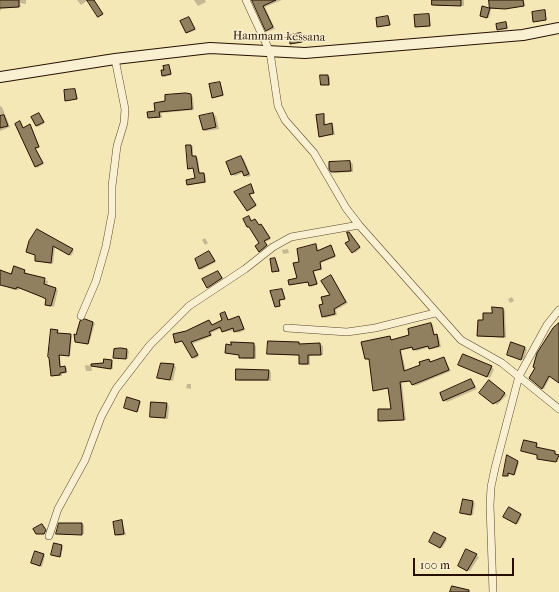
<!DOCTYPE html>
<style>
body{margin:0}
#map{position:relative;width:559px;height:592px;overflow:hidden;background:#f5e8b7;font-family:"IM FELL French Canon",serif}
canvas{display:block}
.scale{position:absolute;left:413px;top:558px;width:101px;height:18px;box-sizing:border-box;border:2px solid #251000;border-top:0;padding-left:5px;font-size:12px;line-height:14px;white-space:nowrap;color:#251000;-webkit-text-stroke:3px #f8f0d0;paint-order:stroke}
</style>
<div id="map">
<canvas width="559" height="592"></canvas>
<div class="scale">100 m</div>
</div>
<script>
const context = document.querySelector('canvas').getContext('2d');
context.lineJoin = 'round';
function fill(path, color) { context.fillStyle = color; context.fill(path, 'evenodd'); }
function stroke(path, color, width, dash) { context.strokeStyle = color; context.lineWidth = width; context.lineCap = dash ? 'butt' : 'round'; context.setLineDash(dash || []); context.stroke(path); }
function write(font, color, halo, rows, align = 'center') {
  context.font = font + ' "IM FELL French Canon",serif'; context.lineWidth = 3; context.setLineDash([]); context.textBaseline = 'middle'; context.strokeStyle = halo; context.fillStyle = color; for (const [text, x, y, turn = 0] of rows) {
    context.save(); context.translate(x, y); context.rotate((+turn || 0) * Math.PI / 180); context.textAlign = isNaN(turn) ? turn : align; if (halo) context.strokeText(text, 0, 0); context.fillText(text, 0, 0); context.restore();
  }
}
fill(new Path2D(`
 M0,0H26V4L20,3L21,7L1,9L0,12Z
 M77,0H88L81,5Z
 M194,0H205L206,2L198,6Z
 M253,0H282L265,7L275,29L269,31L266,30Z
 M433,0H464V6H436L433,5Z
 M490,0H524L525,6L507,9H491L489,18L482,16L483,7L490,9Z
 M545,11L547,20L534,21Z
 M429,15L431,26H416Z
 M388,17L391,25L378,26Z
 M189,18L196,30L188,33H187Z
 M506,23L508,29L498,30Z
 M300,34L303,42L291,43Z
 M169,66L172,75L164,77L163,76Z
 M321,76L330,77V85H322Z
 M220,83L224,96L214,98L213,97Z
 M75,90L78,99L66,100Z
 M190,95L193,97L194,110L161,113L162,118H149L156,112Z
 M0,106L2,107L10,127L0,131Z
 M39,114L45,123L38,127L37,126Z
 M213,114L216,116L219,129L206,131L203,130Z
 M323,115L326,125H333L335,135L320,136Z
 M20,123L24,128L31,126L40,147L36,149L44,164L37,168Z
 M187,146H193V157L198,158L200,174H205L206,183L188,184L196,179L194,169H189Z
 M241,157L244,159L251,176L247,177L243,173L235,176L232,174Z
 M350,162L353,164V172L335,173L332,171L330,163Z
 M251,185L255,193L250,195L257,206L249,211L236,192Z
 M249,217L252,222L255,220L260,226H263L271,239L265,242L268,246L261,252L260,244L250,227H247Z
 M37,230L74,251L71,256L55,246L53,264L36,261Z
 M349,233L361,248L355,253L347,244L350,241Z
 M205,238L208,243L205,245L202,240Z
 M316,245L319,251L331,246L336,257L321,263L322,270L314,271L318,284L311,287L309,282L290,285L298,279L300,262Z
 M288,249L289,253L283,254L282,250Z
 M209,252L216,262L201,270L196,259Z
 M275,259L276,260L280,272H273Z
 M0,271L12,275L24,271L27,273L26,275L48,281L47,286L58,290L54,307L46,304L47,299L20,288L19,290H14L0,284Z
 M218,272L225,280L211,289L208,287Z
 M331,276L348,303L336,310L337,315L325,318L323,316L324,305L331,295Z
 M282,290L285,299L280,301L281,306L277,307H275Z
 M512,297L514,301L510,303L508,299Z
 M503,309L505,310L506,338L478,336L484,321Z
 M225,313L230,321L239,317L241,319L245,330L238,333L235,330L225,332L222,328L211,333L212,336L192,344L199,356L195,359L184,342H176L186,332L209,321L213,325L223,321Z
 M85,320L95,323L89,344L78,342L77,336Z
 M431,324L433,325L435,336L439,337L441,347L432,349L430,347L416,351L414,348L401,350L406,371L422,365L429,360L432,362L444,358L451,371L415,386L411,381L402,383L406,420L381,422L379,420L392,410L389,388L374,390L370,360L365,359L390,337L392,340L410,336Z
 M559,324V382L551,376L544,389L543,388Z
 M57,331L59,334L72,336L70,356L60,355L61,368H67V373L62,374V376H54L52,375L50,358Z
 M299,343L302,345L320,344L323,346V355L310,356V365H302L300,363V356L268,354Z
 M254,344L256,346V359H243L240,355L226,353Z
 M525,348L527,349L524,360L508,355Z
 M115,350L129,351L128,359L114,357Z
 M112,361L113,362V369L92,366Z
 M85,365L91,366L92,371H86Z
 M173,365L176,367L173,381L159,377Z
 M462,366L491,367L494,369L490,378Z
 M268,371L271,372V381H240L237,379Z
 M471,380L477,389L447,402L444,400Z
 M492,383L507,395L497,405L494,403Z
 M187,384H191V389L186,388Z
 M140,402H141L138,412L126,408Z
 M166,404L169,406L168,419L151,416Z
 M537,444L538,445L537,449L556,453V455L559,456L558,462L539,459L538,455L524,451Z
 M508,457L519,463L515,475L509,473V476H505Z
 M463,501L475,503L473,515L463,513Z
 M509,508L522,515L518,524L505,517Z
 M122,521L126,535L118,536L116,535Z
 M82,524L84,525V534L57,533Z
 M435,533L447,540L442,548L430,541Z
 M61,546L63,547L61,557L52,555Z
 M466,550L479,557L470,571L459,566Z
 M36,553L45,556L42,567L32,563Z`), '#0003');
const building = new Path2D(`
 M0,0H19V7L0,8Z
 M87,0H94L103,14L98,17Z
 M252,0H276L263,6L273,27L266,31Z
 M432,0H461V6L432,5Z
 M489,0H523L524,6L505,9L490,8L487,18L480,16L482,6L489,8Z
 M545,10L546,20L533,22L532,12Z
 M429,14L430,26L415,27L414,15Z
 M388,16L390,25L377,27L376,18Z
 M189,17L195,29L186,33L180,21Z
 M506,22L507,28L497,30L496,24Z
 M301,33L302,42L290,44L289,35Z
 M169,65L171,74L162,76L161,70H164L163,66Z
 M320,75H328L329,85H321Z
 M220,82L223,95L212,98L209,84Z
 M75,89L77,99L65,101L64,90Z
 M186,93L191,94L192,109L159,112L160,117L148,118L147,112L155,111L154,103L165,101V95Z
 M39,113L44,122L36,126L31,117Z
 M213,113L216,127L203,130L199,116Z
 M324,114V125L332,123L333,134L319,137L316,115Z
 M4,115L8,126L0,128V116Z
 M20,121L23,128L30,124L39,147L35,148L43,163L35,167L15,124Z
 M186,145H191L192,156H196L199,173H204L205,182L187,185L186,180L195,178L193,168L188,169Z
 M241,156L249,174L244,176L242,171L231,175L226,162Z
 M350,161L351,171L331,172L329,169V162Z
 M251,184L254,193L249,194L256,205L247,211L234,192Z
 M249,216L251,221L255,219L259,225L261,224L270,238L264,241L267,245L259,252L255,246L259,243L249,227H247L243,219Z
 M37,229L73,249L69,255L53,246L51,263L35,261V255L26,252L29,241Z
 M347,232H349L360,247L352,253L345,243L349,241Z
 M316,244L317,251L331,245L335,256L320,262L321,269L313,271L317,284L309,286L308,282L289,285L288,280L297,278L293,263L299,262L297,249Z
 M209,251L215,261L199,269L195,259Z
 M275,258L279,271L272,272L270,259Z
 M14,266L25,270L24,273L45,278L44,284L56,288L51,306L45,305L46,299L42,297L17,287L16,289L0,285V270L11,274Z
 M218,271L222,278L207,288L202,279Z
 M331,275L346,302L334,309L335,314L322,317L319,305L323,304L321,297L330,295L321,281Z
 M282,289L285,299L279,300L280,306L275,307L270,291Z
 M492,307L503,308L504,337L477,336L478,320H483V313H492Z
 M225,312L228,320L239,316L244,329L234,332L233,328L222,332L220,327L209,332L211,335L191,342L198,355L192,358L182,341L175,343L173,334L186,331L209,320L212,325L222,320L220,314Z
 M85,319L93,322L88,344L75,342L74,334L76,335L80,321Z
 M431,323L434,335L437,334L439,346L429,349L428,346L413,350L412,347L400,350L404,371L420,365L419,362L429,359L430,362L444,357L449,370L412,385L410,381L400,382L404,420L378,421V409H391L388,388L373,391L369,359H365L361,342L390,336L391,340L409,335L408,329Z
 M559,323V383L549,376L542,389L529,378L535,368L533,367L537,353L553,328Z
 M51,329L58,330L57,333L71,334L69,356L59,355L60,367L65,366L66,372L60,373V375L51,376L49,358L48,357Z
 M268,341L299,342V344L320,343L321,355H308V364H299V355L267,354Z
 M231,342L254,343V358H239V355L225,353L226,344L231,345Z
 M511,342L525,347L521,360L507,355Z
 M121,348L127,349L126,359L113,358L114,349Z
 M463,354L492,366L487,377L458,365Z
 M104,359L112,360L111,369L91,366V364L103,363Z
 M161,363L174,364L170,380L157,378Z
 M236,369L269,370L268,380H236Z
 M471,379L475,387L443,401L440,393Z
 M489,380L505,393L500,400L493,404L479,393Z
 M127,397L140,401L137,412L124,408Z
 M151,402L167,403L165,418L150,417Z
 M524,440L537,443L536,447L555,451V454L559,455L556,462L537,459V455L521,451Z
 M507,455L518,461L514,475L508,473V476H503Z
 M463,499L473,501L471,515L460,513Z
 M509,507L521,514L516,524L503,517Z
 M122,520L124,534L115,535L113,522Z
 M59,523H82V535L56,534Z
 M42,524L46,530L44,534H36L33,529Z
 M434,532L446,538L440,548L429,542Z
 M54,543L62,545L60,557L51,555Z
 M466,549L477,554L467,571L458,566Z
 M35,551L44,554L40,566L31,563Z
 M452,586L469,590V592H450Z`);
fill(building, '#91805f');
stroke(building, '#251000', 1);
const street = new Path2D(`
 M246,0L270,52L278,106L285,120L314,153L346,208L359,225L461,340L502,363L559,409
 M81,316L96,281L106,246L112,214V186L117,146L124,123L125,109L115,59
 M287,328L347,332L375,328L435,313
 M49,536L58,509L85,460L101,417L116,389L150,345L189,306L245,269L273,247L291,237L359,225
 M493,592L490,505L491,487L495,468L519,376L547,325L559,310`);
const secondary = new Path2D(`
 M0,77L115,59L210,48L305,53L523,35L559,28`);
stroke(street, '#59462e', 8);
stroke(secondary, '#251000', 12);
stroke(street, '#f8f0d0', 7);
stroke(secondary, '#f8f0d0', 10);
write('12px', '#251000', '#f8f0d0', [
 ["Hammam-kessana",279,37,1]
]);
</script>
